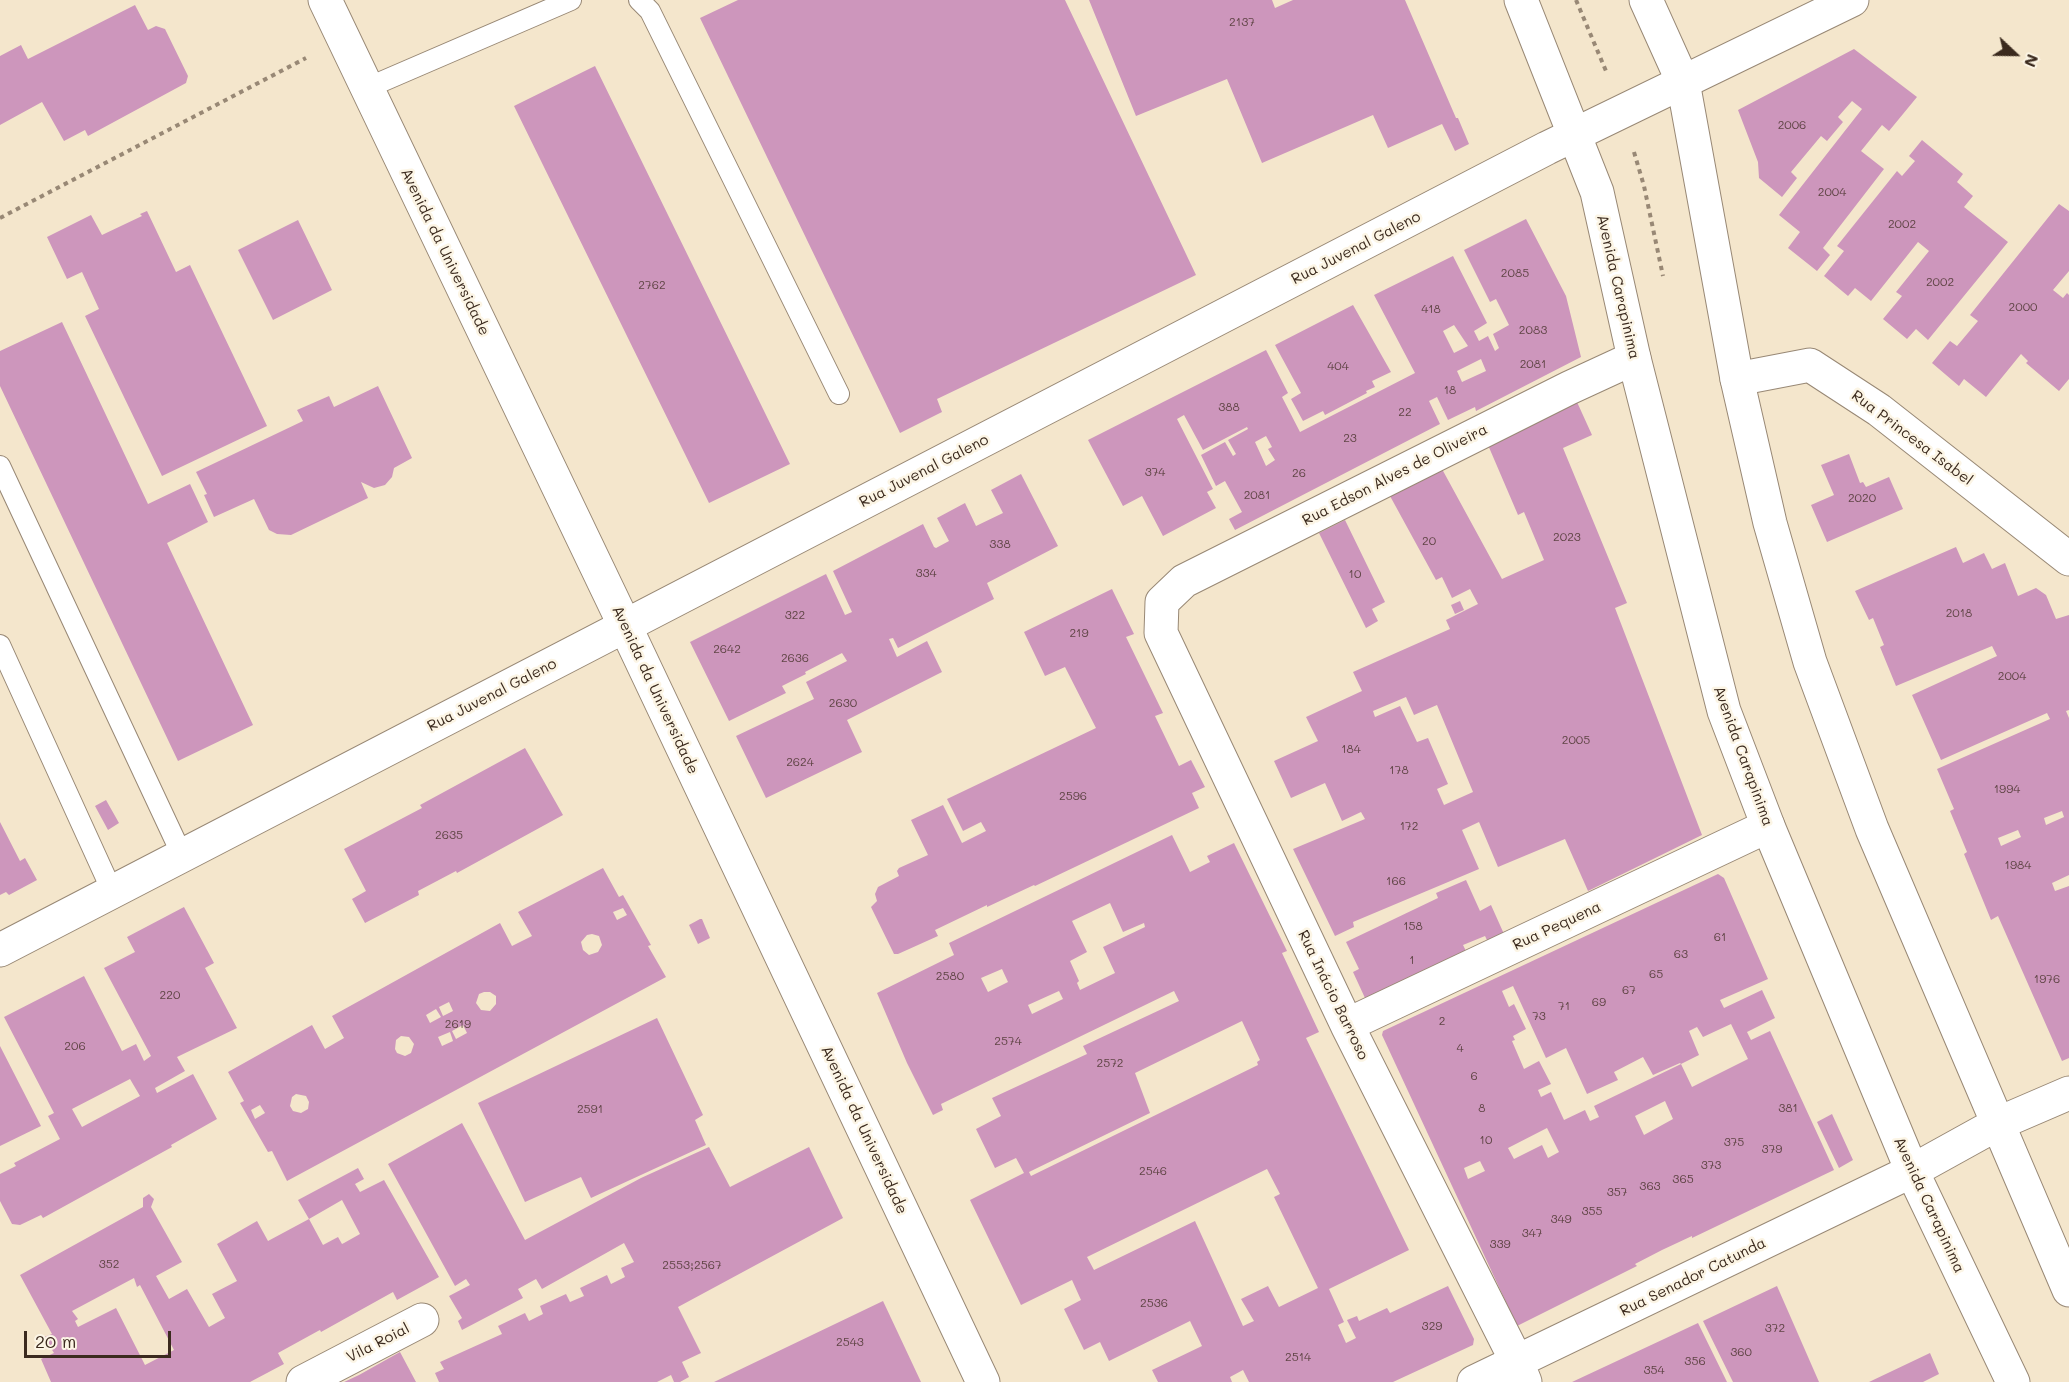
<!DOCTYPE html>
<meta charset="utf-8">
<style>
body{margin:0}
#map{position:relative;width:2069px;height:1382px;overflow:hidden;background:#f4e6cc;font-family:Mali,sans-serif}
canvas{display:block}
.north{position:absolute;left:1985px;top:24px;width:60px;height:60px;-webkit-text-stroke:4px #fcf5e5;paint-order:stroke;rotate:112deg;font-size:16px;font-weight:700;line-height:24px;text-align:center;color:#3b2a1e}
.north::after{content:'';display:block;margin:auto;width:21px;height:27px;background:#3b2a1e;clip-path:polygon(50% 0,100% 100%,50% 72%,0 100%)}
.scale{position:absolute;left:24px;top:1331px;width:147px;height:27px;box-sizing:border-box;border:3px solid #3b2a1e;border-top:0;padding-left:8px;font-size:18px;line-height:21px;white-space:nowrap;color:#3b2a1e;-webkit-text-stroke:4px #fcf5e5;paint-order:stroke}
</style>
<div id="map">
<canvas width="2069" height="1382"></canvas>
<div class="north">N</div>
<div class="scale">20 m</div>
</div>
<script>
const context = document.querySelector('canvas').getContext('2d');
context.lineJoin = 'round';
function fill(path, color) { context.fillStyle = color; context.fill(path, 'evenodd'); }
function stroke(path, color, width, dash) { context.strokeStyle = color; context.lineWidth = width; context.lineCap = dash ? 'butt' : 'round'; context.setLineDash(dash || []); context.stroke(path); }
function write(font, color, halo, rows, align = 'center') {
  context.font = font + ' Mali,sans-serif'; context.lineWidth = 5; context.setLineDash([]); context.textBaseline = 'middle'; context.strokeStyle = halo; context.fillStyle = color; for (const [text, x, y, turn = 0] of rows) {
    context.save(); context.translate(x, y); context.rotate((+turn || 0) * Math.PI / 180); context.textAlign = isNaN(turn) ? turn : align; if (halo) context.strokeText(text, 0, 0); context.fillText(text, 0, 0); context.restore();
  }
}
fill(new Path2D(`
 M738,0H1065L1196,275L937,399L942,412L900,433L700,18Z
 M1089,0H1272L1275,8L1293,0H1405L1456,118H1458L1469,144L1455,151L1442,124L1388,148L1373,115L1262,163L1227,79L1136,116Z
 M135,5L148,30L156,26L165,29L188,76L186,83L88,136L85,130L64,141L42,102L0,125V56L21,45L28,59Z
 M1854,49L1917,97L1889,131L1882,125L1861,151L1884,169L1823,248L1830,255L1817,271L1788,248L1800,232L1779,215L1862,109L1852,101L1838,117L1843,122L1827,141L1821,136L1791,172L1797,178L1782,197L1759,178L1758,162L1738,110Z
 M595,66L790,464L709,503L514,106Z
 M1922,140L1963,174L1957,182L1973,196L1964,207L2008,242L1928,340L1916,329L1907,339L1883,319L1902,296L1896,292L1929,251L1918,242L1871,301L1855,288L1848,296L1824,276L1844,251L1837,246L1897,171L1902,176L1915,161L1909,156Z
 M2059,204L2069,211V271L2053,290L2063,298L2067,293L2069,295V379L2059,391L2026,363L2028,361L2021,354L1986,397L1964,379L1959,386L1932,363L1950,341L1957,346L1978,321L1970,315Z
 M147,211L176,272L190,265L267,426L162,476L85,316L99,309L82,272L67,279L47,237L91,215L102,235L142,216L140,214Z
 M1526,219L1566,296L1581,357L1476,411L1475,407L1448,420L1437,397L1429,401L1440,424L1235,530L1229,519L1242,512L1225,481L1216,486L1201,455L1225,442L1233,456L1236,454L1228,440L1248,429L1247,427L1203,450L1184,415L1177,419L1213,489L1207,492L1216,508L1163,536L1142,496L1123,506L1088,440L1266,350L1288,393L1282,397L1300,432L1415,373L1374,295L1453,256L1487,323L1474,331L1479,341L1488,336L1495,351L1499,348L1493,334L1509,325L1496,299L1490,302L1464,250ZM1454,325L1468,346L1454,353L1443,331ZM1481,359L1486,371L1462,382L1457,371ZM1266,436L1272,447L1268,449L1275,460L1266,466L1255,442Z
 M298,220L332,290L273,320L238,250Z
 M1353,305L1391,372L1372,381L1375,387L1366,391L1367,393L1325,415L1323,411L1303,421L1291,399L1301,393L1275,345Z
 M62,322L148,504L190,484L208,522L167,543L253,725L178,761L0,386V351Z
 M378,386L412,458L394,468L392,477L385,485L374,488L361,482L368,498L291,535L277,534L269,530L254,499L214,517L204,495L207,494L196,472L303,421L297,410L329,396L334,407Z
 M1577,402L1592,435L1563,448L1627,603L1615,608L1702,835L1588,891L1565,839L1498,867L1479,822L1462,830L1479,869L1353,922L1354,927L1335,936L1293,849L1365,819L1361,812L1342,821L1325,783L1291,798L1274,761L1318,741L1306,717L1362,691L1353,672L1450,629L1446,620L1478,604L1470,589L1452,598L1442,577L1436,580L1390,496L1442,469L1502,579L1544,560L1524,512L1518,515L1488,445ZM1406,697L1414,715L1437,705L1473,792L1444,805L1437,789L1448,784L1428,738L1417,742L1400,706L1375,717L1373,711Z
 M1849,454L1860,483L1863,482L1866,487L1889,477L1903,509L1827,542L1811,505L1834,495L1821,465Z
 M1021,474L1058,546L987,583L994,599L898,648L893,638L889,639L897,657L927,641L942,672L847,720L862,752L766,798L736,736L814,699L806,682L847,661L842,653L805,672L806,674L782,686L786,693L729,721L690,642L826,574L845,615L852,612L833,571L923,524L934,547L936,548L949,541L937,518L965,503L976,526L1003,513L991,490Z
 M1345,520L1385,602L1372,609L1378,621L1366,628L1319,533Z
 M1956,547L1963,563L1984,553L1992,569L2005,563L2018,596L2036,588L2046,595L2056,619L2069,615V710L2066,711L2069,718V875L2052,883L2055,891L2069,886V1058L2062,1061L1998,916L1991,920L1964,854L1967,852L1950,811L1954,809L1937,769L2050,719L2047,713L1941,760L1912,695L1997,656L1992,646L1896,686L1880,647L1884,645L1873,618L1869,620L1855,591ZM2062,811L2064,817L2046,825L2044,818ZM2018,830L2021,837L2001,846L1998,838Z
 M1112,589L1134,634L1126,637L1163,713L1155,716L1179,766L1191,760L1205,787L1192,793L1199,808L1035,886L1034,885L987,907V905L935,930L938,936L898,954H894L871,907L877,901L875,894L878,887L899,876L897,871L899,868L928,855L911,820L943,805L962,843L986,831L981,822L963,831L947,799L1096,728L1065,667L1045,676L1024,632Z
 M1460,601L1464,610L1455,614L1451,605Z
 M525,748L563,815L457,873L456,871L418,891L419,895L365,923L352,899L366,891L344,849L422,808L420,805Z
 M106,800L119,823L108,830L95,806Z
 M0,822L20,861L25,858L37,880L9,895L6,892L0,895Z
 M1172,835L1190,872L1210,862L1207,856L1234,843L1287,951L1282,953L1319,1032L1306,1038L1409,1250L1329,1289L1344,1322L1338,1325L1346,1343L1356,1338L1347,1320L1357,1316L1359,1321L1387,1308L1390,1313L1448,1286L1474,1339L1473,1345L1393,1382H1249L1243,1370L1230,1377L1232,1382H1158L1152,1370L1202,1346L1190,1321L1109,1361L1100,1342L1084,1350L1064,1309L1081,1300L1072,1280L1021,1305L970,1200L1024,1173L1016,1158L995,1168L976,1129L1001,1116L992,1098L1087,1054L1083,1046L1179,1001L1174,991L941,1104L943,1110L933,1115L907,1063L877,993L954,955L949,943ZM1110,903L1123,932L1144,923L1145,927L1103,947L1115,973L1080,990L1077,983L1079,981L1070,961L1087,952L1072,921ZM1002,969L1008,982L988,992L981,978ZM1059,991L1063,999L1032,1014L1028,1005ZM1242,1021L1260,1060L1257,1062L1258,1065L1031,1176L1029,1172L1150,1113L1135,1073ZM1267,1169L1280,1194L1274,1197L1318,1288L1279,1307L1268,1286L1241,1299L1254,1321L1243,1326L1195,1221L1094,1270L1087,1257Z
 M603,868L619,897L623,895L651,945L648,946L666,977L287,1181L272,1151L268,1152L240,1103L244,1101L228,1072L312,1025L325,1049L344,1038L332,1016L500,923L512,946L532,936L518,912ZM623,908L627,915L617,920L613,912ZM592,934L599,936L602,945L598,952L589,955L583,950L581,942L587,935ZM484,992H490L496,996V1004L490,1011L481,1010L476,1003L479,994ZM449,1002L453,1011L443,1016L439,1007ZM436,1009L441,1017L430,1023L426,1015ZM463,1025L467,1033L456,1039L452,1031ZM450,1032L453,1041L442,1046L438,1037ZM401,1036L409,1037L414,1044L411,1053L405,1056L397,1053L395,1049L396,1040ZM296,1094L306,1096L309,1102L308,1109L301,1113L293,1111L290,1106L292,1097ZM260,1105L265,1113L255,1119L251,1110Z
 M1718,874L1724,878L1768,979L1720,1000L1724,1008L1762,990L1775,1018L1747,1032L1751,1040L1770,1031L1834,1170L1692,1238V1236L1662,1250L1635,1264L1637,1266L1517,1326L1382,1035L1383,1031ZM1513,986L1546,1058L1566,1048L1587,1094L1618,1080L1614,1072L1643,1057L1653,1075L1680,1063L1681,1064L1594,1106L1599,1117L1590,1121L1585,1110L1564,1120L1551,1092L1541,1097L1538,1090L1551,1084L1539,1061L1524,1069L1512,1041L1515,1040L1513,1036L1526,1029L1514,1004L1509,1007L1502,991ZM1731,1024L1748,1059L1692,1087L1681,1064L1699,1055L1689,1031L1697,1027L1703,1037ZM1665,1101L1673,1119L1644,1135L1635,1116ZM1547,1128L1559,1152L1548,1158L1542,1145L1514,1159L1508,1148ZM1480,1161L1485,1171L1468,1179L1464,1168Z
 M1466,880L1480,911L1491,905L1504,934L1488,942L1485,936L1463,945L1466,951L1365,998L1353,972L1359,969L1346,942L1438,898L1436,893Z
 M184,907L214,963L205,968L237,1028L177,1057L185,1071L155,1088L157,1093L193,1074L217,1119L171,1145L172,1147L43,1218L41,1215L20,1225L12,1224L0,1201V1174L16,1166L14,1163L60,1139L48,1116L54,1113L4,1017L84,976L122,1051L136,1044L144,1061L151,1056L104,968L135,952L127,937ZM130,1079L140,1096L82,1127L72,1109Z
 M700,919H702L710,938L698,944L689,925Z
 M657,1018L703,1115L695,1120L706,1145L591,1198L581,1177L525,1202L478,1103Z
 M0,1046L41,1126L0,1146Z
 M1832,1114L1853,1160L1839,1168L1817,1122Z
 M462,1123L525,1240L641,1178L709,1147L730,1187L809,1147L843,1218L678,1307L701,1353L682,1362L689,1377L680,1382H674L671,1375L657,1382H439L435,1373L444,1369L440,1362L502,1334L498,1326L525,1313L529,1321L543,1314L540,1306L566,1294L570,1302L584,1296L580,1288L607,1275L611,1284L625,1277L621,1268L634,1262L624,1243L542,1289L536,1279L518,1289L523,1298L462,1330L458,1321L462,1318L449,1296L470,1285L466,1279L455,1286L388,1164Z
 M358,1168L364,1179L355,1184L360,1192L384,1180L439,1277L397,1300L393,1292L321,1332L320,1330L318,1331L278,1353L284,1364L250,1382H51L41,1359L54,1353L44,1337L52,1334L20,1275L143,1207V1198L149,1194L154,1199L151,1207L182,1262L156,1276L169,1299L187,1289L209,1327L225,1318L212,1294L237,1281L217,1244L257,1221L268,1241L309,1219L323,1245L338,1237L342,1244L344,1243L360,1234L342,1200L309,1219L298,1200ZM134,1278L137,1287L140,1285L174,1350L145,1365L116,1308L78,1327L75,1321L78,1319L72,1311Z
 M1777,1286L1819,1382H1733L1703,1321Z
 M883,1301L921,1382H714Z
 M1698,1323L1727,1382H1572L1664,1339Z
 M400,1352L416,1382H344L359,1375Z
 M1930,1353L1939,1374L1923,1382H1869Z`), '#cd96bc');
const lane = new Path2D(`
 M639,0L650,11L839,394
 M367,88L571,0
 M0,466L182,855
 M0,645L112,891`);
const street = new Path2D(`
 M1737,379L1810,365L1879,410L2069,559
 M1347,1025L1768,826
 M303,1382L422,1320
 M1474,1382L1912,1171
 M1525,1382L1517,1362L1347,1025L1161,633L1162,602L1184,581L1569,388L1634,358`);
const secondary = new Path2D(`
 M325,0L625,626L983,1382
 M0,950L1547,148L1852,0
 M1997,1124L2069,1093`);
const primary = new Path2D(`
 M1521,0L1597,192L1634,358L1724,711L1768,826L1912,1171L2013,1382
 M1646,0L1683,82L1737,379L1770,523L1810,662L1872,829L2069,1290
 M1912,1171L1997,1124`);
stroke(lane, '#988875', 22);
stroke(street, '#988875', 35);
stroke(secondary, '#988875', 35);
stroke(primary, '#988875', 35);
stroke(new Path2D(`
 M1576,0L1606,71
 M1634,152L1644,186L1663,276
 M0,218L306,58`), '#988875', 4, [4.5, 4.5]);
stroke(lane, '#fff', 20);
stroke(street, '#fff', 33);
stroke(secondary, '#fff', 33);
stroke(primary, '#fff', 33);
write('12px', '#604546', null, [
 ["2137",1242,22],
 ["2006",1792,125],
 ["2004",1832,192],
 ["2002",1902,224],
 ["2085",1515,273],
 ["2002",1940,282],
 ["2762",652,285],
 ["2000",2023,307],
 ["418",1431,309],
 ["2083",1533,330],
 ["2081",1533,364],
 ["404",1338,366],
 ["18",1450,390],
 ["388",1229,407],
 ["22",1405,412],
 ["23",1350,438],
 ["374",1155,472],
 ["26",1299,473],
 ["2081",1257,495],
 ["2020",1862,498],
 ["2023",1567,537],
 ["20",1429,541],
 ["338",1000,544],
 ["334",926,573],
 ["10",1355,574],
 ["2018",1959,613],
 ["322",795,615],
 ["219",1079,633],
 ["2642",727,649],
 ["2636",795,658],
 ["2004",2012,676],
 ["2630",843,703],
 ["2005",1576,740],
 ["184",1351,749],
 ["2624",800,762],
 ["178",1399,770],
 ["1994",2007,789],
 ["2596",1073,796],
 ["172",1409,826],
 ["2635",449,835],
 ["1984",2018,865],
 ["166",1396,881],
 ["158",1413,926],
 ["61",1720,937],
 ["63",1681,954],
 ["1",1412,960],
 ["65",1656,974],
 ["2580",950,976],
 ["1976",2047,979],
 ["67",1629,990],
 ["220",170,995],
 ["69",1599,1002],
 ["71",1564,1006],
 ["73",1539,1016],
 ["2",1442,1021],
 ["2619",458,1024],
 ["2574",1008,1041],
 ["206",75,1046],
 ["4",1460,1048],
 ["2572",1110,1063],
 ["6",1474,1076],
 ["8",1482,1108],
 ["381",1788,1108],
 ["2591",590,1109],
 ["10",1486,1140],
 ["375",1734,1142],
 ["379",1772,1149],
 ["373",1711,1165],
 ["2546",1153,1171],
 ["365",1683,1179],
 ["363",1650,1186],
 ["357",1617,1192],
 ["355",1592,1211],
 ["349",1561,1219],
 ["347",1532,1233],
 ["339",1500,1244],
 ["352",109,1264],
 ["2553;2567",692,1265],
 ["2536",1154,1303],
 ["329",1432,1326],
 ["372",1775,1328],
 ["2543",850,1342],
 ["360",1741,1352],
 ["2514",1298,1357],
 ["356",1695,1361],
 ["354",1654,1370]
]);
write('15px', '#3b2a1e', '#fcf5e5', [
 ["Rua Juvenal Galeno",1356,248,-27],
 ["Avenida da Universidade",445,252,64],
 ["Avenida Carapinima",1618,287,77],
 ["Rua Princesa Isabel",1912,438,37],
 ["Rua Juvenal Galeno",924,471,-27],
 ["Rua Edson Alves de Oliveira",1395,475,-27],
 ["Avenida da Universidade",655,690,65],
 ["Rua Juvenal Galeno",492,695,-27],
 ["Avenida Carapinima",1743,756,70],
 ["Rua Pequena",1557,926,-25],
 ["Rua Inácio Barroso",1333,995,64],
 ["Avenida da Universidade",864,1130,65],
 ["Avenida Carapinima",1929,1205,65],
 ["Rua Senador Catunda",1693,1277,-26],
 ["Vila Roial",378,1343,-27]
]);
</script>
